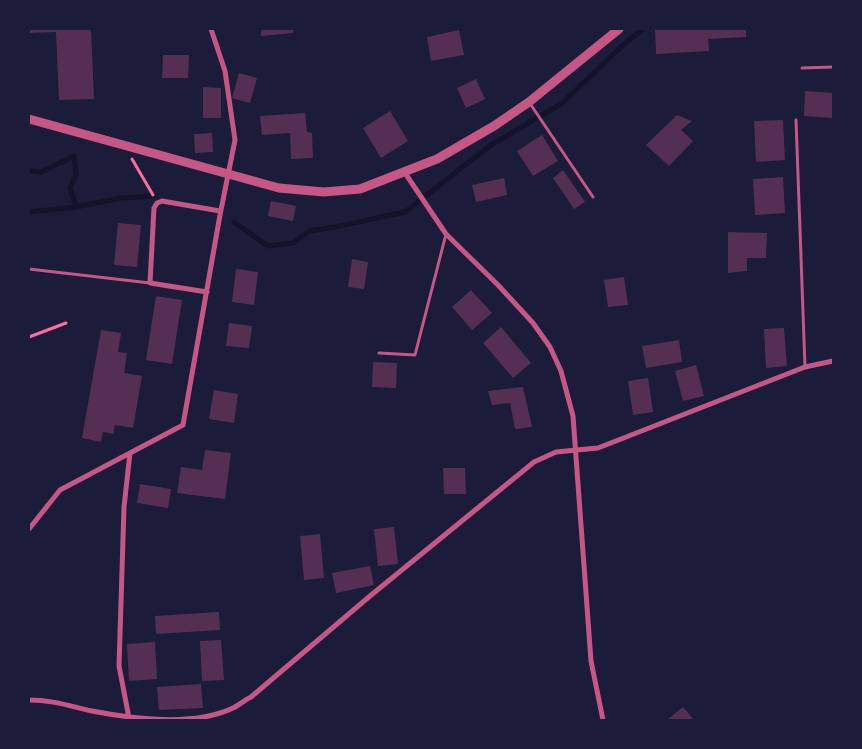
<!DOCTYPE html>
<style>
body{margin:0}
#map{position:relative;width:862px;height:749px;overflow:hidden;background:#1b1b3a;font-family:Arial,sans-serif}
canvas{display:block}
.frame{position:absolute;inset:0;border:30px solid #1b1b3a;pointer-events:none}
</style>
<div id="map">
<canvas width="862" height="749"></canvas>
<div class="frame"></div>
</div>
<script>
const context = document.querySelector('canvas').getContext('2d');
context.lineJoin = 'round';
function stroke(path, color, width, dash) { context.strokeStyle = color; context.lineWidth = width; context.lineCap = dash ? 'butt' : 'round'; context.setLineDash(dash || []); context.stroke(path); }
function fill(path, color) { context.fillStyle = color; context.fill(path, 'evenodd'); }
stroke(new Path2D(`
 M29,171L41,172L74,156L76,175L70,188L76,207
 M29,212L76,207L121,198L153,196
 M234,222L268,246L293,243L309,231L335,227L405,212L491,145L561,104L621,47L643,29`), '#12122b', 5);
fill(new Path2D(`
 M29,29H91L94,99L59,100L56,32L29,33Z
 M261,29H293V33L261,36Z
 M655,29H746V37L708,39L709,51L656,54Z
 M459,30L464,55L431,61L427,37Z
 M163,55H189L188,78H162Z
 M239,73L257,78L250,103L232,98Z
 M476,79L485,99L466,108L457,88Z
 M203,87L221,88V118H203Z
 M805,91L833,93V118L804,116Z
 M390,111L408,141L381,158L363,128Z
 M305,113L307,132L312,133L313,158L291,159L290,133L262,135L260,116Z
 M677,115L692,121L681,130L693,141L669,166L646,145Z
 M783,120L785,160L756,162L754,121Z
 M212,133L213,152L195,153L194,134Z
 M542,135L558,161L533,176L517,151Z
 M563,170L585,202L574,209L553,178Z
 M783,177L785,213L755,215L753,179Z
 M504,178L507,195L476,202L472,185Z
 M271,201L296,206L293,221L268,216Z
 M118,223L141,225L137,267L114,265Z
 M728,232L767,233L766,258H747V271L728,273Z
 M352,259L368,262L364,289L348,287Z
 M236,269L258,272L254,305L232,302Z
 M624,277L628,305L608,307L604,280Z
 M471,290L492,313L472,330L452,307Z
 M156,296L182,300L172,364L146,360Z
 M229,323L252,326L249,348L226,346Z
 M501,327L531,363L513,378L483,343Z
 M784,328L787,366L766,368L764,329Z
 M101,330L121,333L118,352L127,353L124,373L142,376L133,428L115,425L113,434L103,432L101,442L82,438Z
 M679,340L682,362L646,368L642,346Z
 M373,362L397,363L396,388L372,387Z
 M696,365L704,396L683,401L675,371Z
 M648,378L653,412L633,415L628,381Z
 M523,387L532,427L515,429L510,403L492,405L488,391Z
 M214,390L238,394L234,423L209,419Z
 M205,450L231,453L225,499L177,493L181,467L202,470Z
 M443,468H465L466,494H444Z
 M140,484L171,489L168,508L137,503Z
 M394,527L398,564L378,566L374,529Z
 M320,534L324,578L304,580L300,536Z
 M370,566L374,585L336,593L332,573Z
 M219,612L220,630L156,634L155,616Z
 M221,640L224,680L202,681L200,641Z
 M155,642L157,679L129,681L127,644Z
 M201,684L203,708L159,710L157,687Z
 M683,707L694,720H667Z`), '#542f53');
stroke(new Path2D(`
 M132,159L153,195
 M29,337L66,323`), '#ff6b9d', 3);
stroke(new Path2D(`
 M802,68L833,67
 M529,102L593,197
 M796,120L805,367
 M29,269L150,283
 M379,353L415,355L446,234`), '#c65784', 3);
stroke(new Path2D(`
 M405,173L446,234L498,285L533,323L550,347L561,371L573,416L591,661L603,720
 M207,292L150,283L154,208L157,203L162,201L220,211
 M29,529L60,490L183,425L220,215L235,140L225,71L211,29
 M29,700C53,700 69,706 92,711C133,719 196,727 235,707C240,704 245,700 251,697L370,596L534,462L556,452L598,448L805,367L833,361
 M129,718L119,666L124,507L130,453`), '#c65784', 5);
stroke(new Path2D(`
 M29,119L279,188L324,192L360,189L437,159L494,126L529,102L619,29`), '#c65784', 9);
</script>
